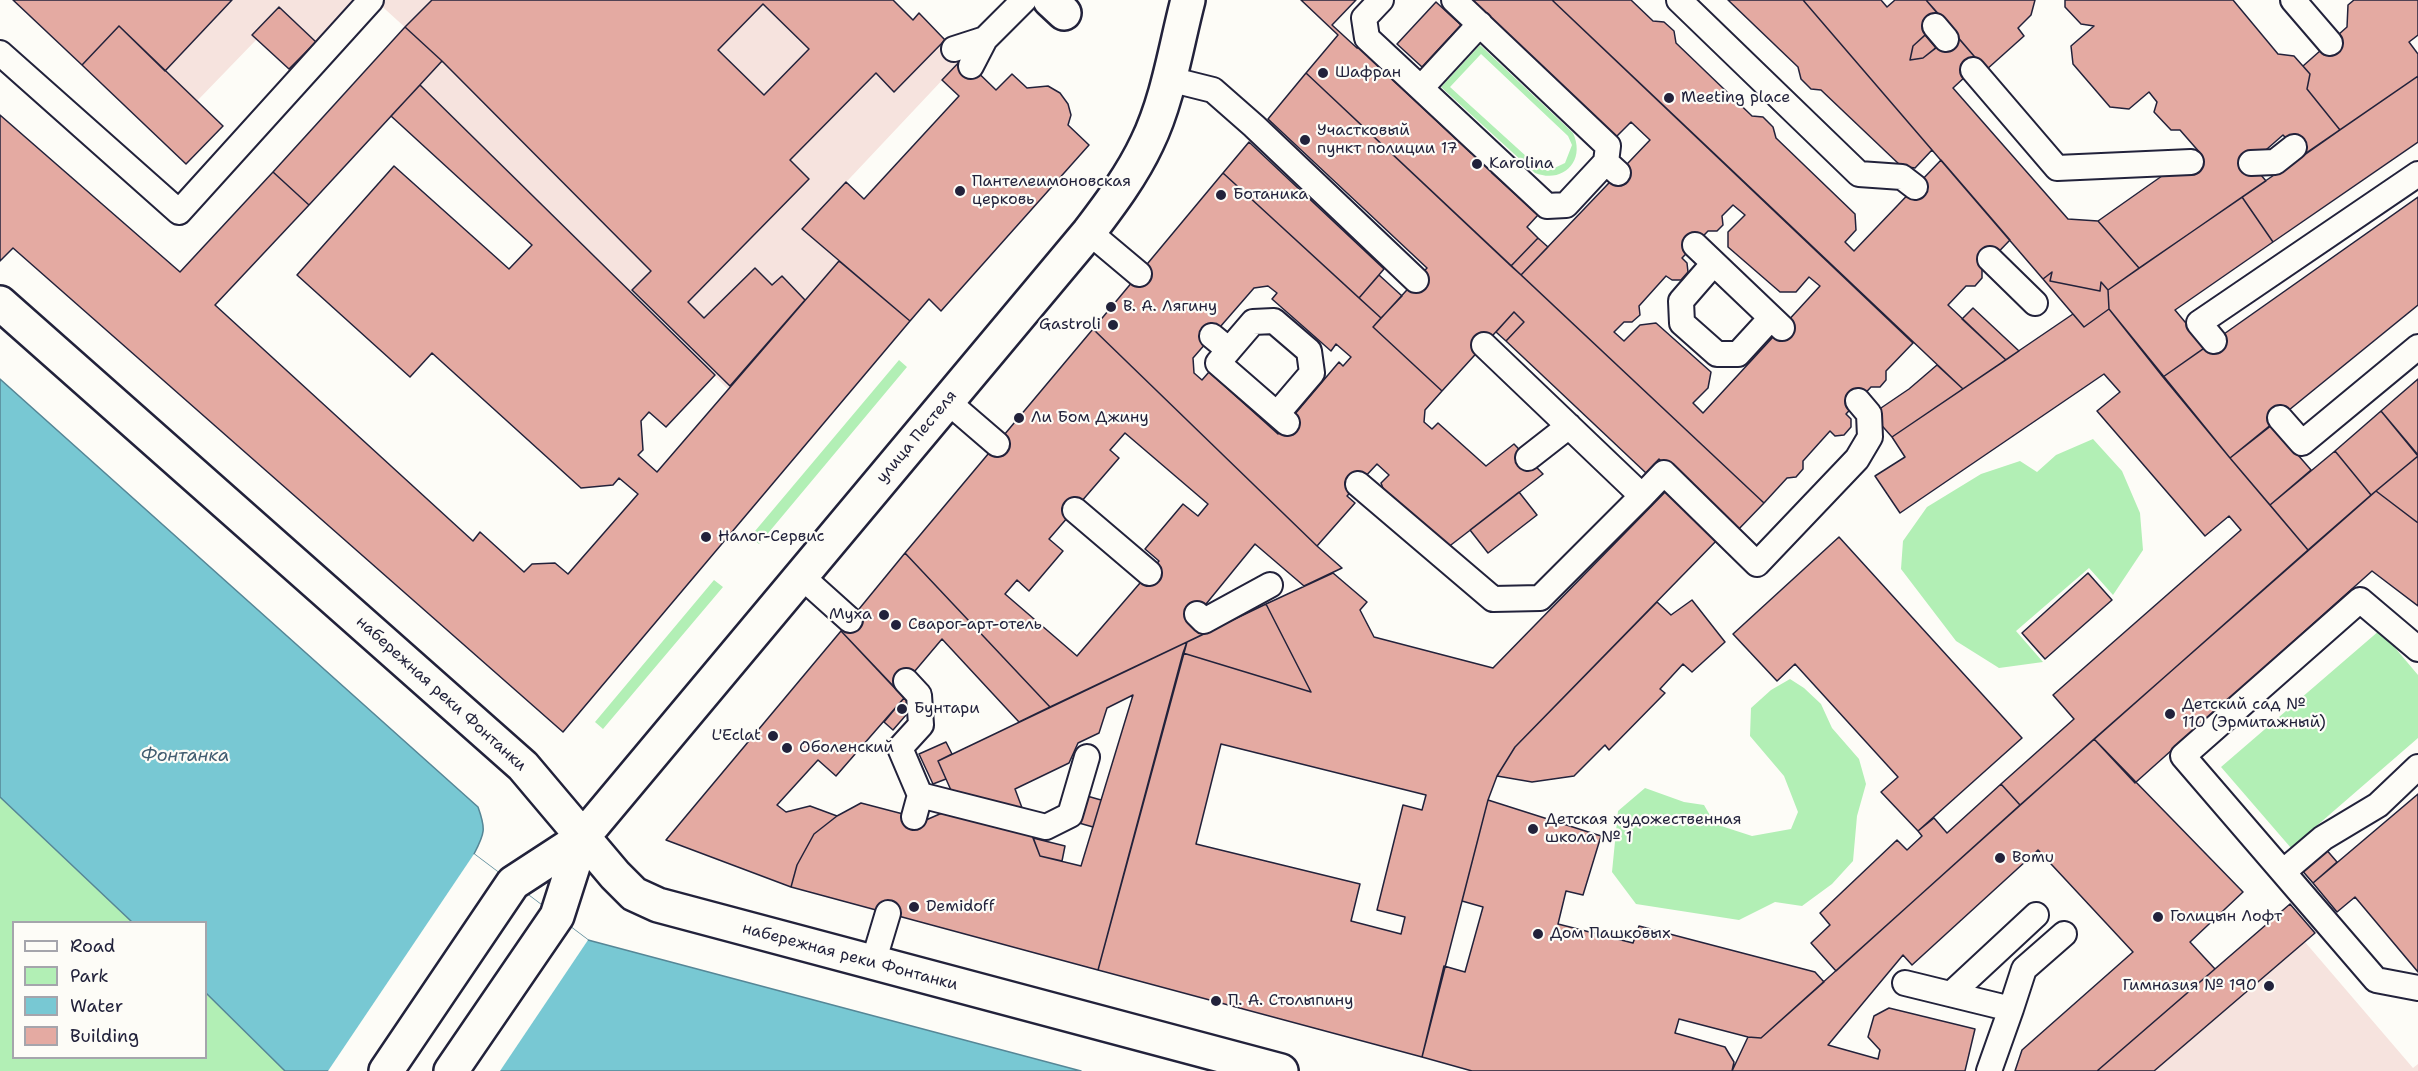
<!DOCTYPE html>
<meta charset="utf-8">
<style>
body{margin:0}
#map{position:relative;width:2418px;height:1071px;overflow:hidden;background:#fdfcf7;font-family:"Shantell Sans",sans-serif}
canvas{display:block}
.legend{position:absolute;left:12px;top:921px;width:195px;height:138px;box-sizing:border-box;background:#fdfcf7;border:2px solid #a5a5ac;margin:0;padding:8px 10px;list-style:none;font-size:18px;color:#22223b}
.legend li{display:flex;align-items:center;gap:12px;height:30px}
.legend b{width:30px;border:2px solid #a5a5ac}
</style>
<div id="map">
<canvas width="2418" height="1071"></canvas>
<ul class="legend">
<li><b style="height:8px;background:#fdfcf7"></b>Road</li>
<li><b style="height:16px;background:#b2efb5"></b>Park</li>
<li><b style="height:16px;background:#78c8d3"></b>Water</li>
<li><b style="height:16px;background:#e4aaa2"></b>Building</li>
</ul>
</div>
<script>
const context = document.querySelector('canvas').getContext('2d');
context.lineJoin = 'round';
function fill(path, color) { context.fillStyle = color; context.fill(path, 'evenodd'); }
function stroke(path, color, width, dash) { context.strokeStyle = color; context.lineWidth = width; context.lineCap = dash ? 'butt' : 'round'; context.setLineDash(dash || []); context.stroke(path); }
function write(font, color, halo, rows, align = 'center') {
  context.font = font + ' "Shantell Sans",sans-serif'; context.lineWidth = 4.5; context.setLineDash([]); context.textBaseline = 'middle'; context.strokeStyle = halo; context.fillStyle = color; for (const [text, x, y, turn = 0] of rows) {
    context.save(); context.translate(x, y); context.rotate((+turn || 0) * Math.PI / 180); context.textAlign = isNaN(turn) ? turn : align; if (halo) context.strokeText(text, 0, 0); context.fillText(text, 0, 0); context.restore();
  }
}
fill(new Path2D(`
 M13,0H355L316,42L278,7L253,34L257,39L197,101L119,27L82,65Z
 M375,0H893L913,19L919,13L963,58L802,229L839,261L728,389L420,85L442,61Z
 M2290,904L2315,933L2305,942L2413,1068L2418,1064V1071H2097Z`), '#f6e3de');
fill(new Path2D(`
 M1480,45L1573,133C1586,161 1563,184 1535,173L1441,87ZM1481,54L1568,136L1572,145L1565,163L1548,171L1538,167L1450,87Z
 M899,360L907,367L759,544L750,537Z
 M2093,439L2122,471L2140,513L2143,550L2113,595L2089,568L2016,631L2043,662L1999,668L1956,641L1901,569L1903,541L1927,507L1981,474L2020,461L2037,472L2056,455Z
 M714,580L723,587L603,729L595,722Z
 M2380,630L2418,675V738L2291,848L2221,767Z
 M1790,679L1804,688L1821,704L1832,728L1859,759L1866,784L1857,816L1853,861L1832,884L1802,906L1775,902L1739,920L1636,904L1612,872L1618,811L1645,788L1684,802L1704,805L1715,824L1752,836L1791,829L1798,812L1784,776L1750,736L1751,708L1771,690Z
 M0,797L132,922H14V1058H206V993L285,1071H0Z`), '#b2efb5');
const water = new Path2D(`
 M0,379L478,807C486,829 485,833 474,854L588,940L1081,1071H285L206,993V922H132L0,797Z`);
fill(water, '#78c8d3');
stroke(water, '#568696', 1.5);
fill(new Path2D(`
 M474,854L588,940L500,1071H328Z`), '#fdfcf7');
const building = new Path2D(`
 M13,0H232L165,71L119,26L82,65Z
 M432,0H893L913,20L919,13L945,40L894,92L876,73L790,160L809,179L688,302L704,318L755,268L772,285L782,276L805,300L730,386L632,290L651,271L442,61L405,27ZM763,4L809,49L764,95L718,50Z
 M1301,0H1356L1332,25L1357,48H1365L1375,57L1377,65L1471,153L1480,155L1490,163L1492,173L1538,215L1527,227L1538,238L1511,266L1306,73L1338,35Z
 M1471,0H1552L1913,343L1886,371V380L1880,387H1871L1846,414L1851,419V427L1844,435L1835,436L1830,431L1803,461V469L1796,477L1787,478L1764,503L1521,275L1650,140L1631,122L1616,137ZM1733,205L1745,215L1728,232V247L1780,292H1796L1809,277L1820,286L1703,413L1693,403L1708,388L1711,372L1656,323L1640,325L1624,341L1614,332L1624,322H1632L1640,315L1639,306L1666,276L1672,280H1681L1688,272L1687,263L1682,258L1708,231H1717L1723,225L1722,216Z
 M1552,0H1631L1653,21L1664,22L1674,31L1676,43L1752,116L1763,117L1773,127L1776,138L1855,214L1856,230L1845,242L1854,251L1941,160L2010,240L1982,269V278L1975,286H1966L1948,305L2006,360L1963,389Z
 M1728,0H1803L1932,150L1915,168L1901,166L1821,90L1811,89L1801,79L1798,67Z
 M1803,0H1881L1887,7L1895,0H1926L1943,19L1913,46L1910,60L1923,58L1954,33L1980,63L1953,88L2068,219L2098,221L2139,268L2108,290L2101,282L2100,291L2050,281L2052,272L2043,279Z
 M1926,0H2035L2031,15L2018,28L2024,36L1986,70Z
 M2065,0H2233L2278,54L2294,56L2310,74L2307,89L2340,130L2303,156L2283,135L2251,163L2266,181L2139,268L2098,221L2169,171L2174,175L2201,154L2180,130H2171L2154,112L2157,102L2149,92L2129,109L2110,107L2073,64L2071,46L2094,26L2081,24L2065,7Z
 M2354,0H2418V35L2409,42L2418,54V76L2340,130L2307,89L2310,74L2303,66L2347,27L2348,5Z
 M1436,2L1461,25L1422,67L1397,44Z
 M279,7L316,42L289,69L252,35Z
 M119,26L223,126L186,164L82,65Z
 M405,27L442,61L309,205L273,172Z
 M1925,35L1936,48L1923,58L1910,60L1913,46Z
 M963,58L996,90L1012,74L1027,88L1048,86L1060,93L1068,104L1071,115L1068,125L1089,145L941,311L929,299L910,321L802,229L846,182L864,199L959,96L942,80Z
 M1306,73L1764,503L1735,533L1659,459L1646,473L1506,341L1524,322L1514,312L1442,391L1373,327L1427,268L1268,119Z
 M2418,76V142L2273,242L2242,197Z
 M420,85L715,375L666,427L649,412L641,421L643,450L638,455L657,472L839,261L910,321L563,732L13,248L0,261V115L180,272L273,172L309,205L215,305L473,541L480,532L524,572L532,564L555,563L568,574L638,494L619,478L613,485L581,488L432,353L410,377L297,275L394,166L509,269L532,245L391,116Z
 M1249,142L1384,269L1359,298L1223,173Z
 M1223,173L1381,318L1373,327L1442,391L1425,410L1424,422L1432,429L1438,423L1486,466L1514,444L1543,474L1447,548L1386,496L1381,483L1389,475L1377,464L1347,496L1355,503L1317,546L1093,329ZM1268,286L1277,293L1272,299L1331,351L1336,344L1351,357L1343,366L1339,362L1278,434L1209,372L1202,380L1194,373L1193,358L1254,288Z
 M2242,197L2273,242L2175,310L2206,347L2163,377L2109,309L2108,290Z
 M2418,197V305L2230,458L2163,377Z
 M1538,238L1548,247L1521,275L1511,266Z
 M2052,272L2050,281L2100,291L2101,282L2108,290L2109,309L2084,327L2043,279Z
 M1379,275L1402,296L1381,318L1359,298Z
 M1973,308L2019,351L2006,360L1962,319Z
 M2109,309L2230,458L2308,550L2020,805L2001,784L2074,719L2053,695L2241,530L2229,516L2205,536L2097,411L2120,392L2104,374L1900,513L1875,476L1905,457L1892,437L2073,314L2084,327Z
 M1514,312L1524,322L1506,341L1496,332Z
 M1093,329L1317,546L1342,568L1304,586L1255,544L1193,620L1206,633L1050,707L905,553ZM1125,433L1208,504L1198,516L1183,504L1145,549L1159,561L1077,656L1005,594L1017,580L1029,591L1063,551L1049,539L1119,458L1110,450Z
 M1937,365L1963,389L1892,437L1876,419L1878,410L1909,389Z
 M2418,379V455L2381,411Z
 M2381,411L2418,456L2371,495L2335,451Z
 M2272,425L2311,470L2270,505L2230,458Z
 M2335,451L2371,495L2308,550L2270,505Z
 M2418,456V523L2376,491Z
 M1669,488L1720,537L1515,747L1497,776L1488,800L1422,1057L1098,970L1183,653L1311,692L1266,604L1333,573L1367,602L1360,610L1374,637L1493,668ZM1221,744L1426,795L1422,810L1403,805L1377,910L1405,917L1401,934L1351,921L1360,884L1196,844Z
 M2376,491L2418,523V606L2372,571L2135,783L2094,739Z
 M1519,492L1537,515L1488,553L1470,530Z
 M1839,537L2022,738L1918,831L1881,792L1898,777L1795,664L1777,681L1733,634Z
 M905,553L1050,707L1019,722L942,639L898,691L841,631Z
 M2088,573L2112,600L2045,659L2022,633Z
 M1692,600L1725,642L1692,672L1683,664L1660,689L1665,693L1609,750L1605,745L1574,776L1532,782L1497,776L1515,747L1657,602L1671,615Z
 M1266,604L1311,692L1183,653L1187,642Z
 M841,631L904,698L836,776L818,760L777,805L786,812L810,806L837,816L814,834L797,865L791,887L666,840Z
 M1187,642L1098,970L791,887L797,865L814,834L837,816L861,803L926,820L958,806L938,761ZM1133,695L1081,866L1040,856L1015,789L1069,763L1078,743L1099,733L1107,708Z
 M904,698L913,707L893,730L884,722Z
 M2094,739L2243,892L2190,942L2215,969L2097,1071H2015L2022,1050L2133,952L2038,850L1912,965L1903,955L1828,1045L1878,1059L1880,1050L1868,1037L1874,1016L1889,1008L1975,1029L1965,1071H1732L1748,1037L1761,1038Z
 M946,742L952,754L938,761L946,779L933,784L919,754Z
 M2001,784L2020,805L1836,971L1811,943L1830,925L1820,913L1897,840L1907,850L1922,836L1918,831L1934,818L1947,833Z
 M2418,794V972L2355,897L2337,912L2313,883Z
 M1087,796L1101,800L1093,827L1079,823Z
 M1488,800L1601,836L1583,895L1566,891L1558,924L1633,943L1639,926L1815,972L1824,982L1761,1038L1748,1037L1679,1019L1675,1033L1725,1047L1734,1062L1732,1071H1472L1422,1057L1444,966L1465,972L1483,907L1462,901Z
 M1033,838L1065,846L1062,861L1040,856Z
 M2324,847L2337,862L2313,883L2300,868Z
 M2290,904L2315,933L2154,1071H2097Z`);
fill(building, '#e4aaa2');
stroke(building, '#22223b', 1.5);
const lane = new Path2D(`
 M1381,0L1364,18L1367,38L1547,206L1566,205L1606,162
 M1454,0L1608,146L1606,162L1618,173
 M1679,0L1859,174L1902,177L1915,187
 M2293,0L2330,43
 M1935,26L1946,39
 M985,39L1024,0
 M954,49L985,39L971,66
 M0,53L179,212L371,0
 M1973,70L2057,168L2191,162
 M1169,79L1213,90L1254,126L1416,280
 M1421,88L1480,24
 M2251,163L2275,162L2294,147
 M1089,232L1139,274
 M1695,245L1782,328
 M1990,259L2035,303
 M1714,263L1681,301L1682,323L1717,354H1738L1771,318
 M1212,336L1229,350L1218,363L1287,423
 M2214,341L2199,323L2418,174
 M1229,350L1253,322L1274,321L1309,351L1312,373L1277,414
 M947,401L997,444
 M2280,418L2302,443L2418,347
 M1528,458L1569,426
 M1358,484L1493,599L1540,598L1642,496L1484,345
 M1642,496L1664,473L1757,564L1857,459L1870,437L1869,414L1858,401
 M1075,510L1149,573
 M801,576L850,620
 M1197,614L1204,621L1270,585
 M2418,649L2360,600L2183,756L2376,980L2418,988
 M906,681L919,695L921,725L900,748L920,795L914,817
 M920,795L1046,827L1070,815L1087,757
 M2283,872L2323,838L2378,805L2418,767
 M873,963L888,913
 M1905,983L2011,1009L1989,1071
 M1951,994L2036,915
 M2011,1009L2024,969L2064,934`);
const street = new Path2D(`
 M1050,0L1064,13`);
const secondary = new Path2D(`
 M0,303L523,766L615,875L634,894L658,905L1281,1071
 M386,1071L513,883L582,838L1089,232C1111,203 1132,175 1147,143C1168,100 1176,46 1188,0
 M451,1071L557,916L582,838`);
stroke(lane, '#22223b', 28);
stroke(street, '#22223b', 38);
stroke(secondary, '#22223b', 38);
stroke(lane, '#fdfcf7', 24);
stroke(street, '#fdfcf7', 33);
stroke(secondary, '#fdfcf7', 33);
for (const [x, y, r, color] of [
 [1323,73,6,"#22223b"],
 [1669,98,6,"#22223b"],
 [1305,140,6,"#22223b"],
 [1477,164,6,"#22223b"],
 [960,191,6,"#22223b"],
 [1221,195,6,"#22223b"],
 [1111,307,6,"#22223b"],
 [1113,325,6,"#22223b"],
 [1019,418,6,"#22223b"],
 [706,537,6,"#22223b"],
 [884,615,6,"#22223b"],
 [896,625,6,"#22223b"],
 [902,709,6,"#22223b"],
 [2170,714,6,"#22223b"],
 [773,736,6,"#22223b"],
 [787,748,6,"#22223b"],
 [1533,829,6,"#22223b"],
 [2000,858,6,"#22223b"],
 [914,907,6,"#22223b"],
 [2158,917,6,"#22223b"],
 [1538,934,6,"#22223b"],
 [2269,986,6,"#22223b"],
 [1216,1001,6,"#22223b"]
]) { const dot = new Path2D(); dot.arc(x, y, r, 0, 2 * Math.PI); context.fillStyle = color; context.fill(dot); stroke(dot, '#fdfcf7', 2); }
write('16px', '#22223b', '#fdfcf7', [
 ["Шафран",1335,73],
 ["Meeting place",1681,98],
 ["Участковый",1317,131],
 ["пункт полиции 17",1317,149],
 ["Karolina",1489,164],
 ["Пантелеимоновская",972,182],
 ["церковь",972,200],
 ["Ботаника",1233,195],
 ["В. А. Лягину",1123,307],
 ["Gastroli",1101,325,"right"],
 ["Ли Бом Джину",1031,418],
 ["Налог-Сервис",718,537],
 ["Муха",872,615,"right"],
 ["Сварог-арт-отель",908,625],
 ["Детский сад №",2182,705],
 ["110 (Эрмитажный)",2182,723],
 ["Бунтари",914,709],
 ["L'Eclat",761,736,"right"],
 ["Оболенский",799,748],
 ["Детская художественная",1545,820],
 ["школа № 1",1545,838],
 ["Bomu",2012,858],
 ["Demidoff",926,907],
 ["Голицын Лофт",2170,917],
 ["Дом Пашковых",1550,934],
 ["Гимназия № 190",2257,986,"right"],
 ["П. А. Столыпину",1228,1001]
], 'left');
write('16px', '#22223b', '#fdfcf7', [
 ["улица Пестеля",917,437,-50],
 ["набережная реки Фонтанки",441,694,42],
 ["набережная реки Фонтанки",850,957,15]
]);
write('italic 18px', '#405c70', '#fdfcf7', [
 ["Фонтанка",185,756]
]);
</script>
